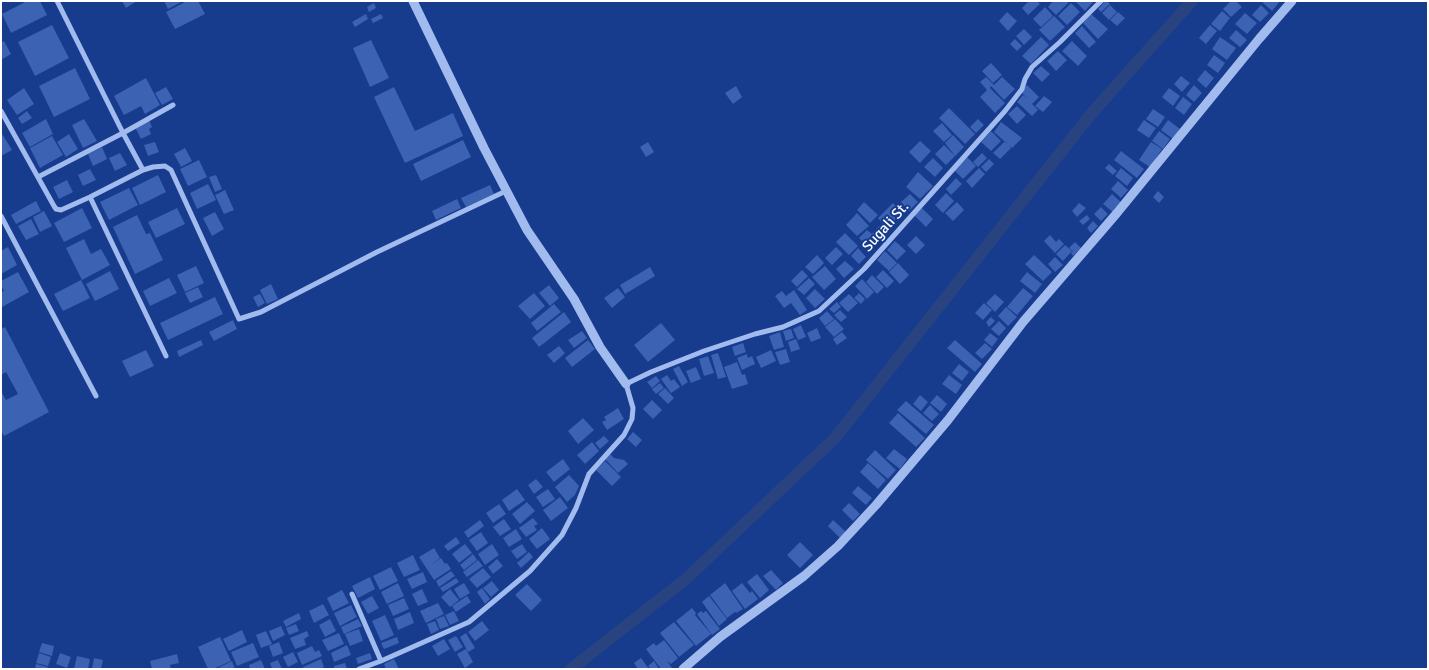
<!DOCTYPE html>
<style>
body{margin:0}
#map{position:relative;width:1429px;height:670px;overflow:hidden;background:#173b8d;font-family:Signika,sans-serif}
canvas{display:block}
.frame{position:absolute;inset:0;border:2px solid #fff;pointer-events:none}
</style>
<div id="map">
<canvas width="1429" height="670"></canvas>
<div class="frame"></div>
</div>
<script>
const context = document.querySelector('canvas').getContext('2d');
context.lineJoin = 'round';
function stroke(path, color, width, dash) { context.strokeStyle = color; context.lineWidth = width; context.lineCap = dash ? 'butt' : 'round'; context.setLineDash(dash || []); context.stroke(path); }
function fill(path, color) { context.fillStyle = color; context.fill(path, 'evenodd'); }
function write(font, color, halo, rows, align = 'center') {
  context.font = font + ' Signika,sans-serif'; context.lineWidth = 4; context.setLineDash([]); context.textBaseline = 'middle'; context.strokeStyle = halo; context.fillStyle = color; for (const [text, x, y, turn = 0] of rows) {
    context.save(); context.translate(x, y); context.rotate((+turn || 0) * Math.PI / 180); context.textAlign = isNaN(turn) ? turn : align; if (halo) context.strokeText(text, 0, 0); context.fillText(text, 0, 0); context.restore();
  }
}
stroke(new Path2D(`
 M571,669L686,579L835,438L1091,114L1192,1`), '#284380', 12);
fill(new Path2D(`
 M27,1H40L47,15L11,33L2,14Z
 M122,1H137L126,8Z
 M164,1H183L168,9Z
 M187,1H198L205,14L175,29L166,12Z
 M1029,1H1037L1040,4L1028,15L1022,8Z
 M1053,1H1070L1056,15L1048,7Z
 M1075,1H1094L1085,11Z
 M1105,1H1107L1110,4L1101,12L1098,9Z
 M1231,1H1236L1242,7L1231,17L1223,9Z
 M1263,1H1280L1272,11L1262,2Z
 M374,3L376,8L369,12L367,7Z
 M1071,3L1080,12L1067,25L1058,16Z
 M1110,5L1117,12L1109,20L1102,13Z
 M1261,5L1269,13L1260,22L1252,15Z
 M1045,7L1053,16L1041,27L1033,19Z
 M1222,11L1230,18L1220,31L1211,24Z
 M1007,12L1017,21L1008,31L999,21Z
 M1118,12L1125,18L1117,26L1110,20Z
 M1245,13L1257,23L1247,34L1235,24Z
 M366,14L368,19L355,27L352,22Z
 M381,14L383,18L373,23L371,19Z
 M1091,14L1108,29L1098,39L1083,23Z
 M1054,16L1065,27L1050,41L1039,30Z
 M52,25L69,58L35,76L18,42Z
 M1210,25L1217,31L1206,44L1199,38Z
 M1082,26L1096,42L1089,48L1075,33Z
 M1024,29L1032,37L1024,45L1016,36Z
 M1236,30L1247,40L1240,47L1229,38Z
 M1041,37L1049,45L1031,64L1022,56Z
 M1220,37L1236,48L1227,60L1212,49Z
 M1015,39L1022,46L1017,51L1010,44Z
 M371,40L389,78L370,87L353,48Z
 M4,41L11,54L1,60V43Z
 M1072,41L1087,56L1078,66L1062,51Z
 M1058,51L1067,60L1056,71L1047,61Z
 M1214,55L1225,63L1218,73L1207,65Z
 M991,63L1002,75L993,83L982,71Z
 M1041,66L1050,74L1042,82L1033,73Z
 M75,68L90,99L54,117L39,86Z
 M1205,70L1214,78L1206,88L1197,80Z
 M1181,76L1190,83L1182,92L1174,84Z
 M986,77L994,85L1002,77L1015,89L1004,100L991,86L990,88L1005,103L995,113L980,97L987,90L980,82Z
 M146,78L160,105L145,114L141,106L124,115L114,96Z
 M1027,85L1039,97L1032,104L1038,110L1032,116L1017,102L1023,95L1028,99L1021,92Z
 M1194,85L1202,93L1194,102L1186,95Z
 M736,86L742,97L733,104L725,93Z
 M166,87L173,99L162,105L155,93Z
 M394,87L415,131L453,113L463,136L405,163L374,97Z
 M24,88L34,104L17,115L7,100Z
 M1169,88L1180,96L1173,106L1162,97Z
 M1044,96L1052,102L1043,112L1035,106Z
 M1183,97L1192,104L1184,115L1175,108Z
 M1017,106L1026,115L1017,124L1008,114Z
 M949,108L975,134L965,144L939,118Z
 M1153,109L1165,117L1158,127L1146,119Z
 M27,111L32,118L22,124L18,118Z
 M46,119L53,134L30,147L22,133Z
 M84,119L97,141L83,148L72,125Z
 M978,119L984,125L976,133L970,127Z
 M149,120L152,127L149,129L151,134L141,139L135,127Z
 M1144,120L1156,128L1149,138L1137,130Z
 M1168,120L1180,129L1173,139L1161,130Z
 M1001,122L1022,138L1012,148L994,132Z
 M942,123L952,135L944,142L933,131Z
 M991,131L1001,141L991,151L981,142Z
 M1159,131L1170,139L1163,149L1152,141Z
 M1,132L12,150L1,156Z
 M69,134L78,149L66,157L57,142Z
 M953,135L964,147L955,156L945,143Z
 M52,136L63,155L40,168L30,148Z
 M463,140L471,157L421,181L413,164Z
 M920,141L931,151L920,163L909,152Z
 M1005,141L1011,148L1000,159L993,153Z
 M155,142L159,152L148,156L144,145Z
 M648,142L654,152L646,157L640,147Z
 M1151,142L1162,149L1150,167L1139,160Z
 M944,145L955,156L946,165L935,154Z
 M102,147L107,159L93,166L88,154Z
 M185,148L192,161L181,167L174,154Z
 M1121,151L1144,169L1137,178L1114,160Z
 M120,153L127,165L115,171L109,158Z
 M982,153L987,158L978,167L973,162Z
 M967,157L976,166L963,179L954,170Z
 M933,158L943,168L935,177L924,167Z
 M989,159L994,164L986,172L981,167Z
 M199,160L207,177L188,186L180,169Z
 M1109,164L1117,171L1113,175L1105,168Z
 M979,168L985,174L972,188L966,181Z
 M1121,168L1133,178L1127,186L1115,176Z
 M90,169L96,180L83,186L78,175Z
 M918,172L933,186L920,199L906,187Z
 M158,175L166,192L140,205L132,188Z
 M216,175L222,189L215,192L209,177Z
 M956,178L962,184L951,195L946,189Z
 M67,180L73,192L59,199L53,187Z
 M1118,181L1128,190L1121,198L1111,189Z
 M208,184L216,200L197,209L190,193Z
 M490,185L494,194L466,207L461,198Z
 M129,188L138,205L109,220L100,202Z
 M225,190L234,210L224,214L215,195Z
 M1158,191L1164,197L1159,203L1153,197Z
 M946,193L954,201L943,213L935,205Z
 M910,194L918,202L909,211L901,202Z
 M1112,194L1122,203L1114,213L1103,204Z
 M457,199L461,208L436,220L432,211Z
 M36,201L41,211L16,224L11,215Z
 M864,202L878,215L870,223L857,210Z
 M957,202L964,210L953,221L945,213Z
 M893,203L902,213L887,229L878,218Z
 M1079,203L1086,208L1077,217L1072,211Z
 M1101,207L1108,214L1101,221L1094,214Z
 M82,208L92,228L64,242L54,223Z
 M177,208L185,224L156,238L148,222Z
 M922,208L933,219L926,227L914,215Z
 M44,211L52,226L40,232L33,217Z
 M215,212L224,229L212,236L203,218Z
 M857,213L869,226L857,236L846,225Z
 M137,215L146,234L150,233L163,260L135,274L113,227Z
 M1087,215L1090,219L1083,225L1079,221Z
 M31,219L39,234L26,240L18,226Z
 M1093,221L1098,226L1091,233L1087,228Z
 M881,224L887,230L877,239L879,242L870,250L859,238L867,230L872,234Z
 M845,233L858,246L849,255L836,242Z
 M1050,235L1056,242L1059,239L1064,244L1055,253L1044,241Z
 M916,236L925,245L916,254L907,245Z
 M84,239L91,254L101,249L110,265L82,280L66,248Z
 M895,241L906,251L897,260L887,250Z
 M1075,242L1081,248L1073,256L1071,253L1073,251L1069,248Z
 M1065,245L1072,251L1063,261L1056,254Z
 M8,247L17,265L1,274V251Z
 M836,247L843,254L832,265L825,258Z
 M858,248L866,257L859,264L851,256Z
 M885,251L897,263L889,271L877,260Z
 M817,255L824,263L813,274L805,267Z
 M1034,255L1052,272L1043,281L1025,264Z
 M1055,257L1063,265L1055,272L1048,264Z
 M845,261L854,269L844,278L836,269Z
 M898,263L909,275L900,284L889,272Z
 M196,266L204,283L185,292L177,275Z
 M825,266L836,279L824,290L812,277Z
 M650,267L655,276L625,294L620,285Z
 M802,270L808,276L797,287L791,281Z
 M883,270L894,281L887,288L876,277Z
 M110,271L119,289L95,301L86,284Z
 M18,272L29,292L2,307L1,292L4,291L1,286V281Z
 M1027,272L1042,284L1035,293L1020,281Z
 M872,275L884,287L877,294L866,282Z
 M169,278L177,293L150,306L143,291Z
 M809,278L815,284L804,295L797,289Z
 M862,279L874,292L867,299L855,286Z
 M81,280L90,298L63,311L54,294Z
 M271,284L278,299L267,304L260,290Z
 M549,285L559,298L550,306L539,293Z
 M198,287L203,297L190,303L185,293Z
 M618,288L625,297L612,308L604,298Z
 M1023,288L1033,296L1017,315L1007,307Z
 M815,289L825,299L815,308L806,298Z
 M794,290L807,310L800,315L791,303L784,308L775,296L782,291L786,296Z
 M534,293L545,306L530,319L518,306Z
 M859,293L865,299L861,304L854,298Z
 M260,294L265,303L258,307L253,297Z
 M849,294L858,303L848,312L839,303Z
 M995,294L1004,302L995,312L986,303Z
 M215,297L223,314L168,340L160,323Z
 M837,302L841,307L834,313L829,309Z
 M984,303L992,310L983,320L975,313Z
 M554,304L561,312L537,331L531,323Z
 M1006,307L1017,317L1008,326L998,316Z
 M840,310L847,317L841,322L834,315Z
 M827,311L834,319L825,326L819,318Z
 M564,312L571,322L539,347L532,338Z
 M991,317L995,321L989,327L986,322Z
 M835,319L844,329L834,337L825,327Z
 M233,320L237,329L214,341L209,332Z
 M999,321L1006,328L999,336L991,329Z
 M661,323L675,340L648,362L634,345Z
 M801,325L806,337L798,340L793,329Z
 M5,327L49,412L4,436L1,430V391L6,400L18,394L6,372L1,375V329Z
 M817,328L821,338L811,342L807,333Z
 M791,329L794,338L786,341L783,331Z
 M582,331L587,338L574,348L568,340Z
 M780,332L784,347L774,350L769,336Z
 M842,332L847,338L837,345L833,339Z
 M990,333L998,339L992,347L984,340Z
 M796,339L800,349L791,352L788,342Z
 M201,340L203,345L179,357L177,351Z
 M588,340L595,349L572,367L565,358Z
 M955,340L982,364L975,372L947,348Z
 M743,343L746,352L735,356L732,347Z
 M985,343L992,349L982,359L975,353Z
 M559,346L565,353L554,363L547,355Z
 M786,349L790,362L780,365L775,352Z
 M146,350L154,366L130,377L122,361Z
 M771,350L776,361L761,368L756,357Z
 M718,353L726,377L718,379L711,355Z
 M747,354L748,358L752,356L755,364L742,370L737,358Z
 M708,356L714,373L704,376L699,359Z
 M737,362L742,375L745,374L748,384L732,389L724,367Z
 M959,364L969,372L962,381L952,373Z
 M679,366L688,382L682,386L673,369Z
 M696,367L701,379L691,383L686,371Z
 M667,375L671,381L674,379L680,387L671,393L661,379Z
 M949,375L962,385L956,394L942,384Z
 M656,376L660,381L652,388L647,382Z
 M660,383L664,388L656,394L652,389Z
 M665,388L674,398L668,404L658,394Z
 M920,395L928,402L921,411L913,404Z
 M937,395L947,404L941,412L930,403Z
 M652,400L662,410L653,419L643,409Z
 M906,401L934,425L926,434L897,410Z
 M930,405L939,414L932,421L923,413Z
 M618,408L624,419L607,430L602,422L606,420L604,417Z
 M898,413L925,438L916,447L889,423Z
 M583,418L594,430L578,444L568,431Z
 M633,432L642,440L636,447L627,439Z
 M604,436L609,441L600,449L595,443Z
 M592,442L599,451L585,464L577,455Z
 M894,449L907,459L900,469L886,458Z
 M875,450L896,470L888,479L866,460Z
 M610,454L614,458L624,460L628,464L618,473L605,459Z
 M563,459L570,469L554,482L546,472Z
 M605,461L621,477L612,486L596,470Z
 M868,463L886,480L878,489L860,472Z
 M569,475L579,486L575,495L567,502L555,487Z
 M536,479L543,487L534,494L528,485Z
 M858,486L872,498L866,505L852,493Z
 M517,489L525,500L509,511L502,500Z
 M548,489L555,499L543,507L536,497Z
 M560,497L568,508L551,521L543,510Z
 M527,502L535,511L520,524L512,514Z
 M849,503L860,514L853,521L842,510Z
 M499,504L506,514L493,523L486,513Z
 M533,518L538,524L534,526L537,530L526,537L519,528Z
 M504,519L511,529L500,536L493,527Z
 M480,520L484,526L468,538L464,532Z
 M833,520L847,533L841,539L828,526Z
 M542,528L550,539L537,549L529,539Z
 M516,529L522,539L509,547L503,538Z
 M481,532L488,543L477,551L469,540Z
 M456,537L460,543L448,551L444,546Z
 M800,542L813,555L800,568L787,555Z
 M465,544L472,553L459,563L452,554Z
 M492,544L499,555L485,565L478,554Z
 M522,544L527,552L517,559L511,551Z
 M434,548L440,558L431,565L441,558L445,564L447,563L451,569L434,580L419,557Z
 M529,552L533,557L521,568L517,563Z
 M473,554L477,560L464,570L460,565Z
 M413,555L420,570L404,577L397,563Z
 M497,559L503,566L493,574L488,567Z
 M478,560L483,566L467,577L463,572Z
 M391,567L398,581L380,590L373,576Z
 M483,568L491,577L477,588L469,579Z
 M771,570L783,583L776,590L763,576Z
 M451,571L455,576L439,587L436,581Z
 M423,572L427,582L412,589L407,579Z
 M757,574L769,590L760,598L747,582Z
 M370,577L375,589L358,598L352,586Z
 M456,578L459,582L443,592L440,588Z
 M492,581L499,590L491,597L483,588Z
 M398,583L404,596L387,604L381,592Z
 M464,583L470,593L460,599L454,589Z
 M725,583L743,609L736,613L735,612L727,618L710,595Z
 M742,583L750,593L752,591L758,599L745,609L732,591Z
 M527,584L542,600L531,611L515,595Z
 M482,588L490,599L485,604L477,592Z
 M422,589L428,602L418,606L412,594Z
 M450,589L459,600L450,607L441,597Z
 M342,590L349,603L333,611L327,598Z
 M372,596L379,608L368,614L361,602Z
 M467,596L471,602L456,612L452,606Z
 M709,596L727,619L719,626L702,602Z
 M404,598L409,609L393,616L388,605Z
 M438,603L444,614L426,623L420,611Z
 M323,604L329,615L314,623L309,611Z
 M351,605L357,617L340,626L334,613Z
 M692,608L696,613L695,615L711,634L696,646L676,621Z
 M454,611L459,621L450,625L445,615Z
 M701,611L703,613L706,611L720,629L712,635L697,614Z
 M410,612L414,623L398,630L394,619Z
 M299,613L301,619L286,627L283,621Z
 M385,615L394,635L381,641L372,621Z
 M444,616L449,626L440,629L436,619Z
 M330,619L336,631L325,637L319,625Z
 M358,619L362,626L344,634L341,627Z
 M435,621L439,630L431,634L427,624Z
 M482,621L489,630L475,641L468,632Z
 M674,622L694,645L679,657L660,633Z
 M296,624L299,631L289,635L286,628Z
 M281,626L285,635L273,641L269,631Z
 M359,629L363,641L350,646L345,634Z
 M242,630L247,642L229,651L223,639Z
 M266,631L272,644L261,648L256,635Z
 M307,631L309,636L304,639L306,645L295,649L290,638Z
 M339,633L344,644L328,651L322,640Z
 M466,633L475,648L468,652L460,637Z
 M456,636L463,647L455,652L448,640Z
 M220,637L231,661L213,669H208L198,647Z
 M397,637L399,643L384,649L381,643Z
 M444,639L450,649L438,656L432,646Z
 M664,640L678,658L671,664L667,661L672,668L671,669H661L646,649L654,643L656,646Z
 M279,642L283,653L273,657L269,646Z
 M42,643L54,646L52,656L39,652Z
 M253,643L259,657L237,666L231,652Z
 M347,645L351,655L334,662L331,653Z
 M312,646L315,652L319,650L322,656L302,665L297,653Z
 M466,649L473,662L465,668L457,654Z
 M293,652L298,662L288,667L283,657Z
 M39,653L51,657L48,666L36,663Z
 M60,653L71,657L67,668L56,664Z
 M370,653L372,659L358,664L356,658Z
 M177,654L179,663L170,665L171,669H152L150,661Z
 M77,656L90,659L88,669H74Z
 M94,658L103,660L101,669H92Z
 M641,658L649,669H638L634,663Z
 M321,659L324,667L320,669H304L303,667Z
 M394,659L399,669H386L384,664Z
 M261,660L265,669H250L249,665Z
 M278,660L282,669H272L270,663Z
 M232,661L235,669H216Z
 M654,661L659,669H651L648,666Z
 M345,663L347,669H335L334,666Z
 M36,664L48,667L47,669H35Z`), '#3c62b3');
stroke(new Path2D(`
 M57,1L123,133L143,170
 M1,111L54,206L56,209L61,210L90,197L143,170L153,167L165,166L171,170L239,319L261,312L377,252L506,191
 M38,177L123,133L173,105
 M90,197L166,356
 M1,216L96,396
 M352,594L381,661
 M359,669L381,661L469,622L530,571L562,535L576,508L589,474L624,435L632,419L633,408L626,384L651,372L704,351L755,334L783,327L819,311L864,269L1005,111L1022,89L1025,79L1032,67L1060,42L1101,1`), '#a2bbef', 5);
stroke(new Path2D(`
 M413,1L484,148L527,230L574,299L600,347L626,384
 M683,669L720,637L804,576L838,546L876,505L948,420L1023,322L1117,213L1259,39L1292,1`), '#a2bbef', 9);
write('15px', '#fff', '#173b8d', [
 ["Sugali St.",886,227,-48]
]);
</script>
